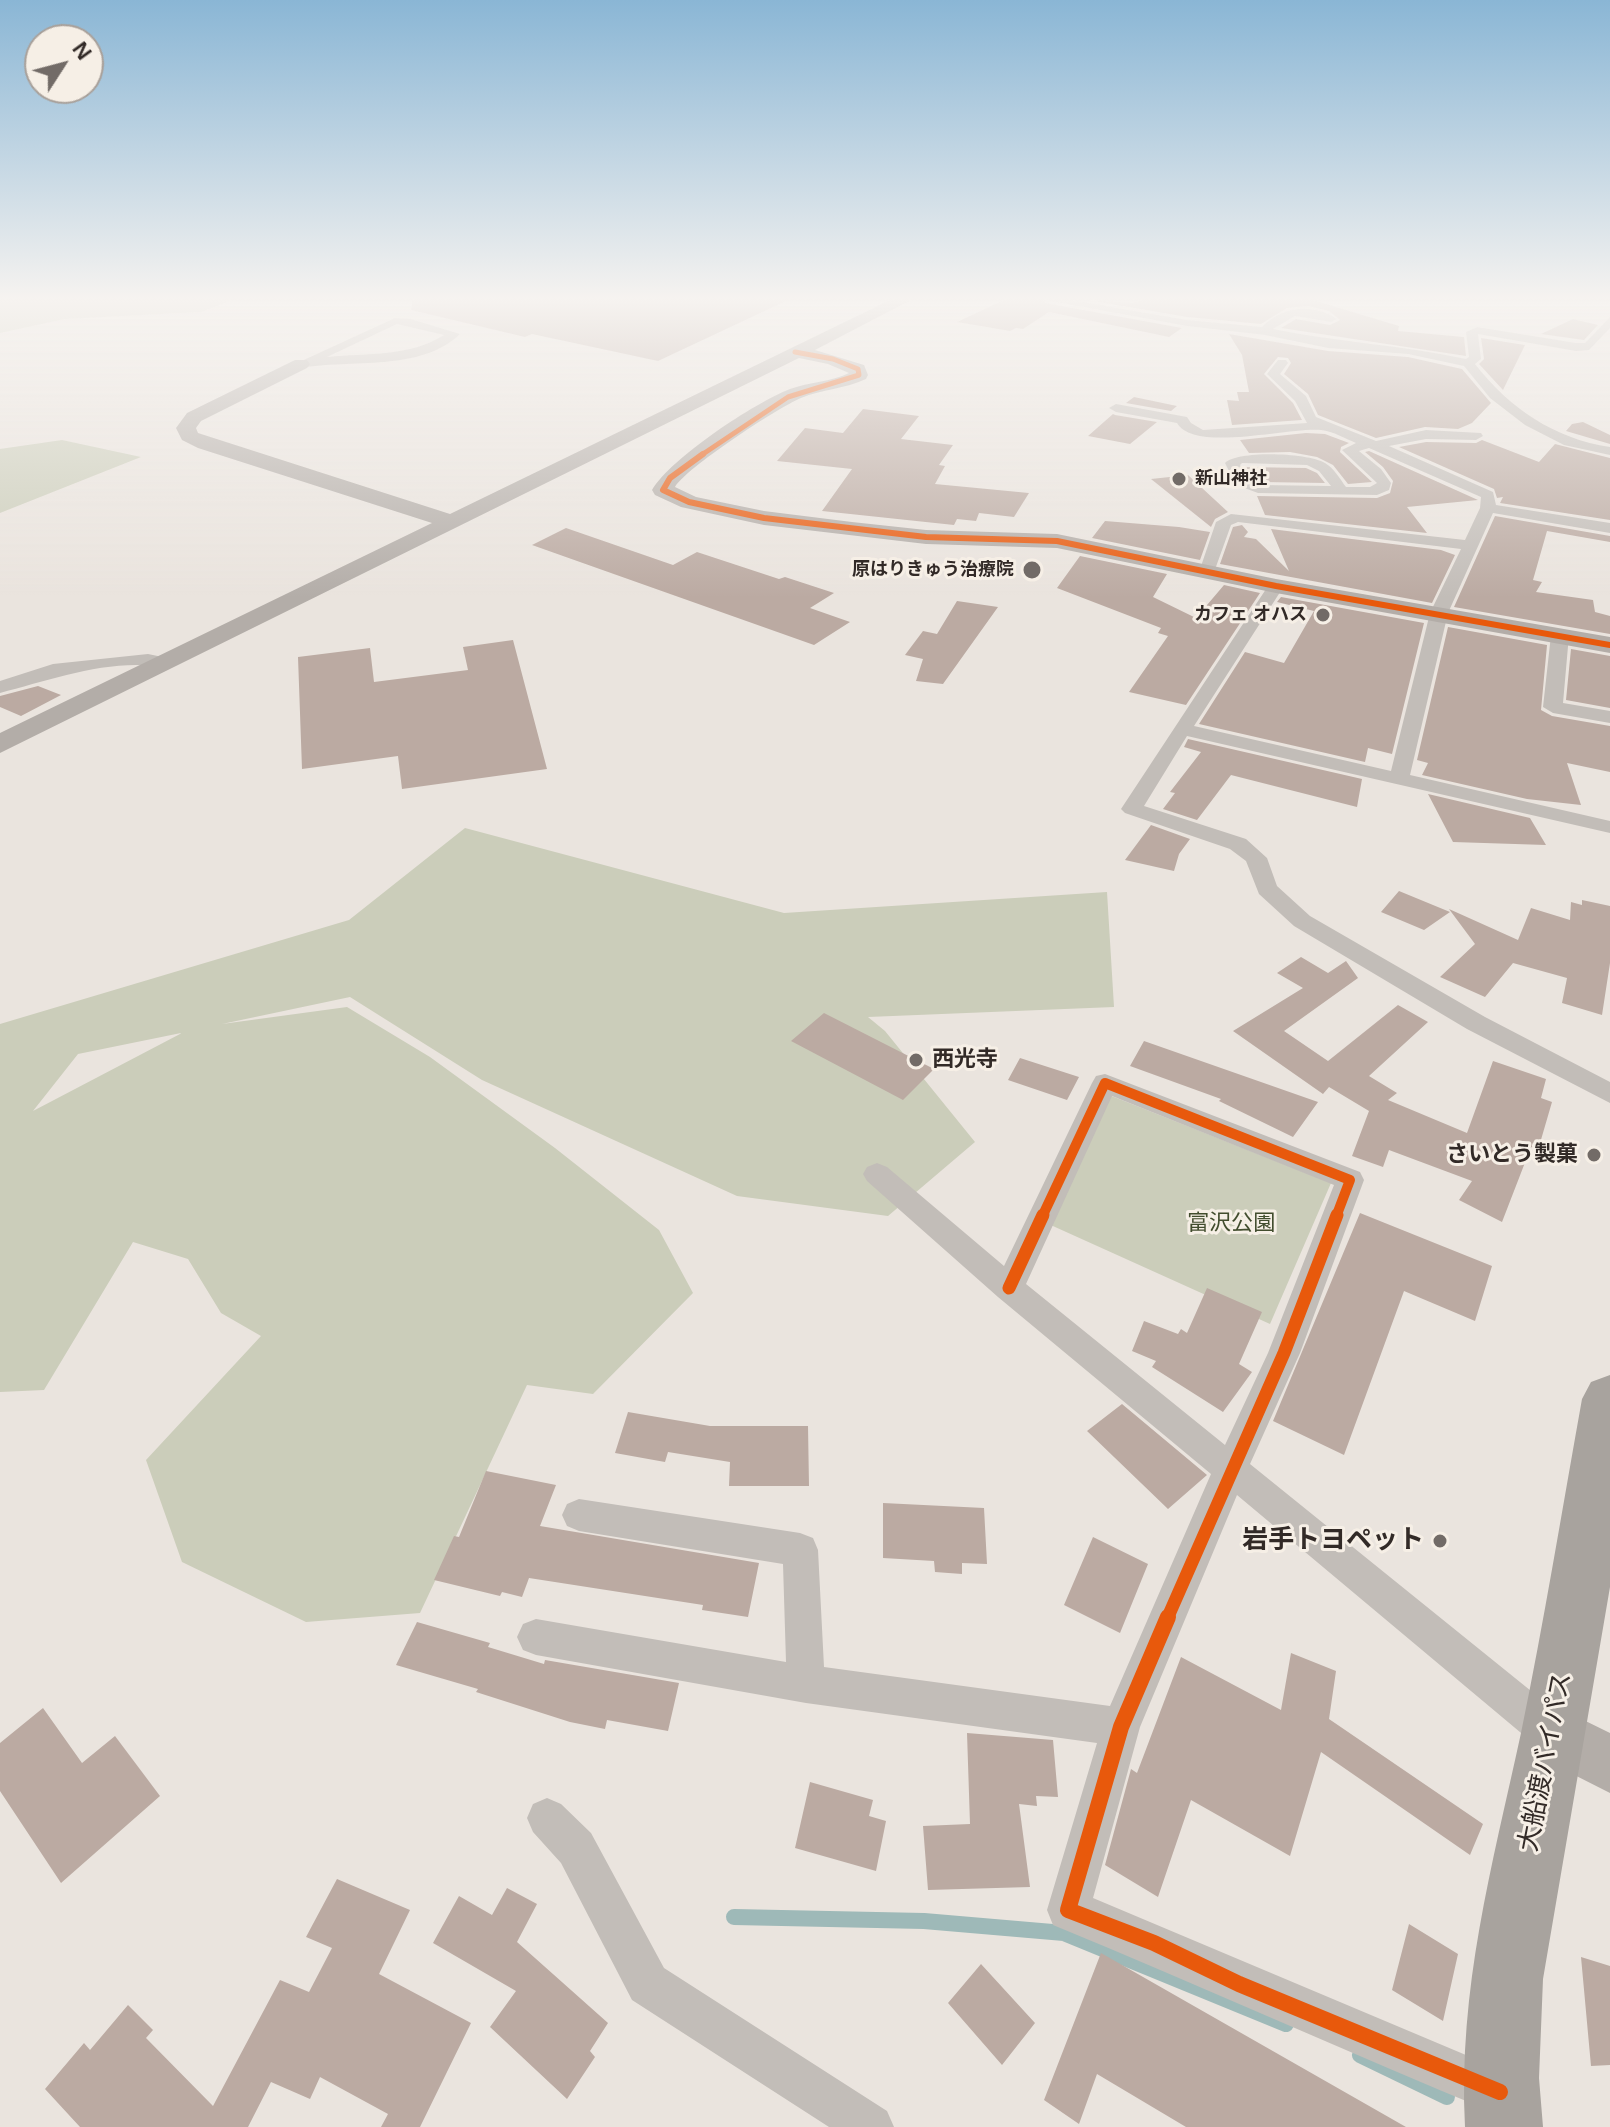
<!DOCTYPE html>
<meta charset="utf-8">
<style>
body{margin:0}
#map{position:relative;width:1610px;height:2127px;overflow:hidden;background:#eae4de;font-family:Helvetica,sans-serif}
canvas{display:block}
.north{position:absolute;left:24px;top:24px;width:80px;height:80px;box-sizing:border-box;background:#f6efe6;border:2px solid #a8a09a;border-radius:50%;rotate:54deg;font-size:22px;font-weight:700;line-height:32px;text-align:center;color:#322a27}
.north::after{content:'';display:block;margin:auto;width:28px;height:36px;background:#726b67;clip-path:polygon(50% 0,100% 100%,50% 72%,0 100%)}
</style>
<div id="map">
<canvas width="1610" height="2127"></canvas>
<div class="north">N</div>
</div>
<script>
const context = document.querySelector('canvas').getContext('2d');
context.lineJoin = 'round';
function fill(path, color) { context.fillStyle = color; context.fill(path, 'evenodd'); }
function stroke(path, color, width, dash) { context.strokeStyle = color; context.lineWidth = width; context.lineCap = dash ? 'butt' : 'round'; context.setLineDash(dash || []); context.stroke(path); }
function write(font, color, halo, rows, align = 'center') {
  context.font = font + ' Helvetica,"Noto Sans JP",sans-serif'; context.lineWidth = 6; context.setLineDash([]); context.textBaseline = 'middle'; context.strokeStyle = halo; context.fillStyle = color; for (const [text, x, y, turn = 0] of rows) {
    context.save(); context.translate(x, y); context.rotate((+turn || 0) * Math.PI / 180); context.textAlign = isNaN(turn) ? turn : align; if (halo) context.strokeText(text, 0, 0); context.fillText(text, 0, 0); context.restore();
  }
}
fill(new Path2D(`
 M0,300H232L201,312L65,319L0,333Z
 M62,440L141,457L0,513V449Z
 M465,828L784,913L1107,892L1114,1007L868,1017L885,1031L975,1142L888,1216L737,1196L482,1080L350,997L222,1024L347,1007L430,1057L555,1148L659,1230L693,1293L593,1394L527,1385L420,1613L306,1622L182,1562L146,1460L261,1336L221,1313L188,1259L133,1242L44,1390L0,1392V1024L349,920ZM181,1033L180,1034L33,1111L78,1054Z
 M1109,1095L1331,1183L1270,1324L1044,1222Z`), '#cbcdba');
stroke(new Path2D(`
 M734,1917L924,1921L1064,1933L1286,2024
 M1360,2055L1447,2097`), '#9eb9b8', 16);
fill(new Path2D(`
 M413,300H788L658,361L532,334L525,337L411,310Z
 M1004,300H1043L1045,303L1182,328L1169,337L1049,312L1023,329L1016,328L1010,331L957,322Z
 M1088,300L1132,303L1142,300H1313L1399,326L1398,331L1464,337L1466,356L1281,328L1296,319L1330,325L1340,320L1329,311L1308,306L1287,308L1261,324L1187,317Z
 M1573,319L1598,325L1584,340L1541,334Z
 M1229,334L1328,351L1408,357L1462,369L1491,403L1472,423L1458,429L1425,427L1376,438L1318,415L1308,394L1284,374L1291,363L1288,358L1278,357L1264,374L1293,403L1302,420L1232,425L1227,400L1239,401L1237,392H1249L1242,355Z
 M1481,338L1525,345L1503,390L1479,364L1484,359Z
 M1134,397L1177,406L1171,411L1126,403Z
 M863,409L919,416L901,439L953,445L939,465L945,466L935,484L1029,493L1014,517L979,513L976,521L957,519L954,525L822,511L852,469L777,461L805,428L843,433Z
 M1113,414L1115,415L1157,422L1130,444L1088,436Z
 M1583,422L1610,435V444L1566,431L1572,424Z
 M1306,433L1325,434L1349,443L1341,447L1340,452L1372,482L1348,484L1333,465L1317,457L1290,452L1249,453L1240,440Z
 M1482,440L1539,462L1555,444L1610,458V520L1500,503L1503,497L1497,498L1494,489L1399,447L1426,442L1476,443Z
 M1369,451L1478,500L1407,507L1427,533L1265,515L1257,496L1377,498L1390,493L1393,481L1383,467L1365,452Z
 M1244,467L1306,468L1317,473L1325,483L1261,482L1249,477Z
 M1188,475L1228,512L1215,519L1211,527L1151,479Z
 M1495,516L1610,536V542L1547,531L1533,580L1542,582L1536,592L1593,600L1595,612L1610,616V634L1454,607Z
 M1105,521L1179,527L1210,532L1200,560L1092,538Z
 M1242,525L1248,532L1244,537L1256,539L1289,571L1271,529L1441,550L1455,555L1432,603L1220,564L1233,527Z
 M566,528L673,565L697,552L779,579L785,577L834,593L810,608L850,622L814,645L532,545Z
 M1080,556L1167,574L1153,597L1196,618L1224,585L1260,593L1186,705L1129,692L1168,636L1158,633L1161,628L1057,588Z
 M1281,597L1424,623L1392,754L1368,748L1365,762L1199,724L1245,652L1284,663L1314,611L1277,602Z
 M957,601L998,607L943,684L916,681L923,659L905,655L923,631L937,634Z
 M1448,627L1547,645L1541,710L1552,716L1610,726V772L1567,763L1581,805L1527,799L1422,775L1428,763L1417,760Z
 M513,640L547,769L402,789L398,756L302,769L298,657L370,648L374,682L468,670L463,647Z
 M1571,649L1610,656V708L1566,700Z
 M38,686L61,695L21,716L0,707V696Z
 M1188,739L1362,779L1357,807L1231,775L1197,820L1163,809L1175,793L1170,792L1201,752L1184,747Z
 M1428,794L1530,818L1546,845L1453,842Z
 M1151,825L1190,839L1179,854L1174,871L1125,860Z
 M1399,891L1450,912L1424,930L1381,912Z
 M1582,900L1610,906V963L1602,1015L1562,1003L1567,978L1513,963L1485,997L1440,977L1475,944L1449,909L1518,940L1531,908L1570,920L1571,902L1582,905Z
 M1301,957L1328,973L1346,961L1358,978L1284,1031L1328,1061L1398,1005L1428,1022L1369,1076L1397,1093L1388,1100L1467,1133L1493,1061L1546,1079L1541,1098L1552,1102L1538,1150L1531,1147L1502,1222L1459,1200L1472,1181L1389,1150L1383,1167L1352,1156L1369,1111L1329,1087L1323,1094L1233,1031L1303,988L1277,973Z
 M824,1013L934,1069L903,1100L791,1041Z
 M1144,1041L1318,1102L1293,1137L1219,1101L1221,1099L1130,1066Z
 M1020,1058L1079,1077L1067,1100L1008,1080Z
 M1360,1213L1492,1266L1475,1321L1404,1291L1344,1455L1273,1421Z
 M1207,1288L1262,1312L1239,1364L1252,1372L1223,1412L1152,1367L1156,1361L1132,1351L1144,1321L1178,1334L1181,1329L1187,1333Z
 M1122,1404L1207,1475L1168,1509L1087,1431Z
 M628,1412L710,1426H808L809,1486H729L730,1462L668,1452L665,1462L615,1453Z
 M486,1471L556,1485L540,1526L759,1563L748,1617L702,1610L703,1605L529,1578L522,1597L502,1592L500,1596L434,1580L454,1536L459,1537Z
 M883,1503L984,1508L987,1564L962,1563V1574L935,1572L934,1561L883,1558Z
 M1093,1537L1148,1564L1120,1633L1064,1605Z
 M417,1622L490,1643L488,1647L544,1664L545,1660L679,1683L668,1731L607,1720L605,1729L570,1722L476,1692L478,1689L396,1665Z
 M1291,1653L1336,1671L1329,1719L1483,1824L1470,1855L1321,1752L1290,1856L1191,1800L1158,1897L1105,1865L1131,1769L1137,1773L1181,1657L1281,1710Z
 M43,1708L82,1763L115,1736L160,1796L61,1883L0,1791V1743Z
 M967,1733L1053,1740L1058,1797L1036,1796L1037,1806L1019,1804L1030,1887L928,1890L923,1826L970,1824Z
 M810,1782L873,1800L869,1816L886,1821L876,1871L795,1848Z
 M337,1879L410,1910L379,1974L471,2023L420,2127H381L388,2114L320,2077L310,2099L271,2082L248,2127H80L45,2089L84,2043L90,2050L128,2005L153,2030L146,2038L213,2106L280,1980L309,1992L332,1948L306,1937Z
 M507,1888L537,1904L517,1942L608,2023L590,2051L595,2057L567,2099L490,2027L516,1991L433,1943L459,1896L492,1915Z
 M1409,1924L1458,1954L1443,2021L1392,1990Z
 M1101,1953L1406,2127H1186L1097,2074L1079,2124L1044,2100Z
 M1581,1957L1610,1966V2065L1591,2066Z
 M981,1964L1035,2023L1002,2065L948,2003Z`), '#bbaaa2');
fill(new Path2D(`
 M1046,300H1071L1187,320L1262,327C1282,306 1313,303 1337,319L1331,322L1295,316L1273,329C1337,342 1402,345 1466,359L1469,357L1466,332L1477,327L1576,343H1585L1610,317V328L1589,350L1576,351L1478,334L1481,359L1475,364C1509,408 1555,439 1610,447V455L1564,445L1525,425L1490,398L1464,366L1408,354L1328,348L1265,335L1187,326Z
 M395,318L411,319L460,334C421,372 351,359 301,368L295,364ZM397,324L444,335C410,357 367,353 327,357Z
 M1278,360H1286L1288,363L1280,374L1306,396L1316,417L1376,441L1426,430L1481,433L1483,436L1476,440L1426,439L1389,446L1493,492L1496,505L1610,523V533L1493,513L1448,613L1410,775L1610,821V833L1187,736L1144,806L1246,839L1267,858L1277,886L1310,916L1485,1017L1610,1082V1103L1467,1029L1294,926L1259,894L1246,861L1230,849L1125,813L1121,809L1268,586L1276,581L1284,586L1194,726L1391,771L1430,613L1461,549L1238,522L1231,525L1213,575H1201L1199,572L1216,522L1231,514L1465,540L1480,508L1481,497L1369,448L1359,451L1381,469L1391,483L1389,490L1377,495L1258,493L1236,485L1225,463C1239,450 1308,453 1325,463C1334,468 1340,479 1346,487H1370L1377,483L1342,450L1356,443C1346,439 1333,431 1321,430C1289,427 1194,453 1177,423L1116,412L1109,408L1116,404L1187,417L1191,423L1203,430L1307,423L1295,401L1267,374ZM1242,463L1307,465L1319,471L1331,486L1260,485L1247,479L1240,465Z
 M1560,630L1569,635L1563,703L1610,711V723L1553,713L1543,707L1551,635Z
 M148,654L172,659L175,663L166,668C113,657 51,680 0,693V681L53,664Z
 M1105,1074L1360,1172L1364,1180L1300,1353L1250,1464L1567,1720L1573,1734L1567,1748L1553,1754L1539,1748L1237,1495L1140,1727L1093,1898L1511,2074L1518,2090L1511,2106L1495,2113C1347,2052 1201,1986 1053,1925L1047,1910L1097,1743L806,1703L536,1655L523,1650L517,1637L523,1624L536,1619L786,1662L783,1564L579,1531L567,1526L562,1515L567,1504L579,1499L800,1533L813,1538L818,1550L824,1667L1110,1706L1211,1474L998,1297L867,1181L863,1174L867,1167L877,1163L887,1167L1004,1266L1092,1083L1096,1076ZM1112,1096L1334,1185L1268,1353L1225,1445L1026,1284Z
 M547,1798L561,1804L591,1833L664,1968L887,2111L894,2127H829L632,2000L561,1863L533,1832L527,1818L533,1804Z`), '#c2bdb8');
fill(new Path2D(`
 M890,300H911L815,350L864,365L868,375L866,379C845,389 822,389 801,398C777,408 686,468 675,487L696,497L764,511L852,522L926,530L1057,534L1276,579L1610,637V653L1276,593L1057,548L926,544L764,525L681,507L655,495L652,490C671,458 754,403 790,389C809,382 831,382 849,373L828,364L799,358L0,753V733L432,523L198,448L182,440L176,428L187,413L295,360H307L310,364L307,368L201,421L196,428L198,433L450,514Z
 M1553,1705L1610,1733V1793L1533,1754L1524,1734L1533,1714Z`), '#b3ada8');
fill(new Path2D(`
 M1610,1375V1587L1543,1979L1539,2078L1543,2127H1465C1458,1988 1492,1867 1521,1733C1544,1622 1562,1510 1582,1399L1591,1382Z`), '#a8a39e');
stroke(new Path2D(`
 M700,456L788,397L859,375L858,369L833,359L795,352`), '#e8590c', 5);
stroke(new Path2D(`
 M703,454L670,478L663,490L689,502L764,518L926,537L1057,541L1276,586L1610,645`), '#e8590c', 6);
stroke(new Path2D(`
 M1042,1217L1105,1083L1350,1180L1336,1217`), '#e8590c', 10);
stroke(new Path2D(`
 M1009,1288L1043,1215
 M1167,1619L1284,1353L1337,1215`), '#e8590c', 13);
stroke(new Path2D(`
 M1168,1617L1121,1727L1068,1910L1154,1943L1239,1984L1500,2092`), '#e8590c', 16);
const sky = context.createLinearGradient(0, 0, 0, 598);
sky.addColorStop(0, '#8ab6d5');
sky.addColorStop(0.5, '#f6f3f0');
sky.addColorStop(1, '#f6f3f000');
context.fillStyle = sky;
context.fillRect(0, 0, 1610, 598);
for (const [x, y, r, color] of [
 [1179,479,8,"#726b67"],
 [1032,570,10,"#726b67"],
 [1323,615,8,"#726b67"],
 [916,1060,8,"#726b67"],
 [1594,1155,8,"#726b67"],
 [1440,1541,8,"#726b67"]
]) { const dot = new Path2D(); dot.arc(x, y, r, 0, 2 * Math.PI); context.fillStyle = color; context.fill(dot); stroke(dot, '#f6efe6', 3); }
write('bold 18px', '#322a27', '#f6efe6', [
 ["新山神社",1195,479,"left"],
 ["原はりきゅう治療院",1014,570],
 ["カフェ オハス",1307,615]
], 'right');
write('bold 22px', '#322a27', '#f6efe6', [
 ["西光寺",932,1060],
 ["さいとう製菓",1578,1155,"right"]
], 'left');
write('22px', '#424d2e', '#f6efe6', [
 ["富沢公園",1231,1224]
]);
write('bold 26px', '#322a27', '#f6efe6', [
 ["岩手トヨペット",1424,1541]
], 'right');
write('26px', '#322a27', '#f6efe6', [
 ["大船渡バイパス",1546,1762,-79]
]);
</script>
